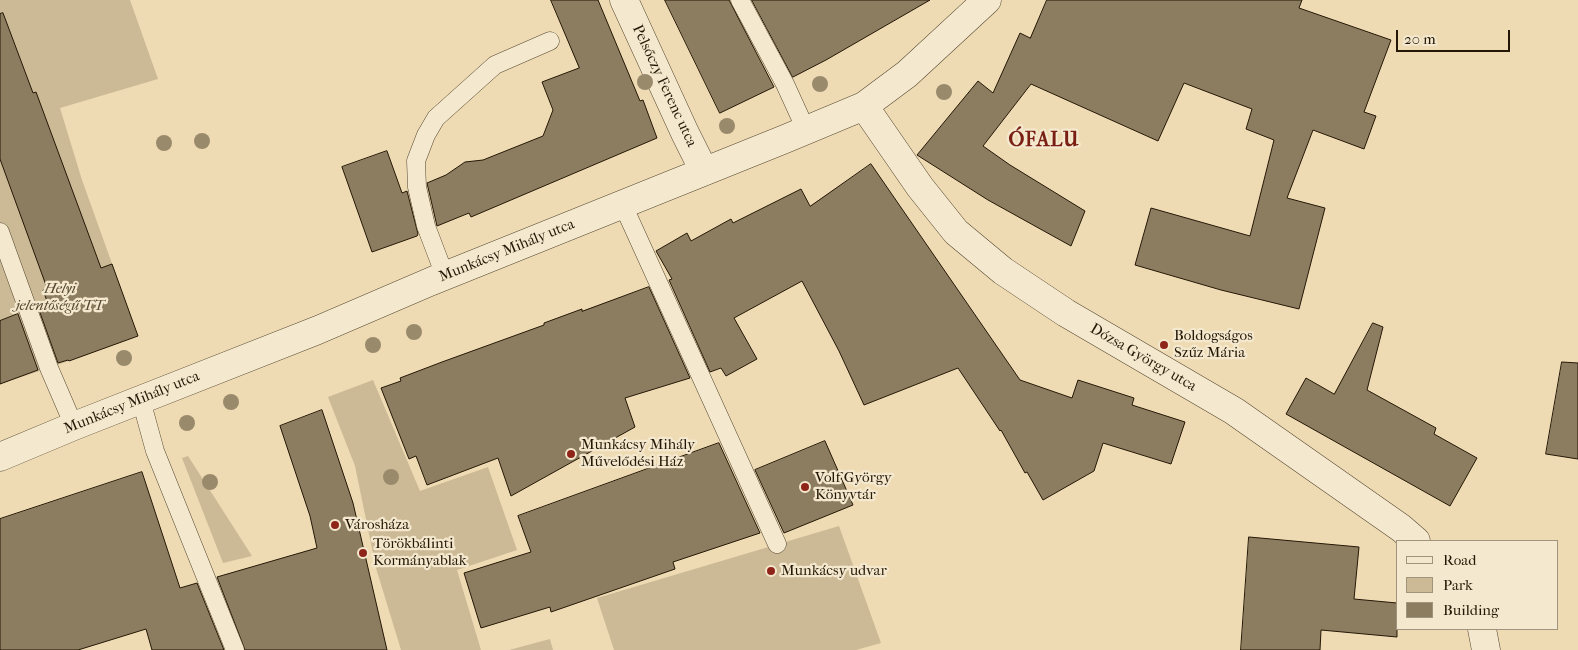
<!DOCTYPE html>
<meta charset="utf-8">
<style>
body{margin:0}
#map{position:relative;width:1578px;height:650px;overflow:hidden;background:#eedbb3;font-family:"IM FELL French Canon",serif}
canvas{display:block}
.legend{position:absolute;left:1396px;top:540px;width:162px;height:90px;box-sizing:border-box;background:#f4e8ce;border:1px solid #a1947e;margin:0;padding:6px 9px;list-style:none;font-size:15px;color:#241706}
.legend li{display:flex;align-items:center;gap:10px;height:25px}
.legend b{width:25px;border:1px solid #a1947e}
.scale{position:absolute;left:1396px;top:30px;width:114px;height:22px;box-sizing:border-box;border:2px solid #241706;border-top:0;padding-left:6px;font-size:15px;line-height:18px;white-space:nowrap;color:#241706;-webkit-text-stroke:4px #f4e8ce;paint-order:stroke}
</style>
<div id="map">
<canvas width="1578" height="650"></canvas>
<ul class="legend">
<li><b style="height:6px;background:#f4e8ce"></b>Road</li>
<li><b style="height:14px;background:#ccba96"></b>Park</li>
<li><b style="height:14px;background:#8d7d60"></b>Building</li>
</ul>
<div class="scale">20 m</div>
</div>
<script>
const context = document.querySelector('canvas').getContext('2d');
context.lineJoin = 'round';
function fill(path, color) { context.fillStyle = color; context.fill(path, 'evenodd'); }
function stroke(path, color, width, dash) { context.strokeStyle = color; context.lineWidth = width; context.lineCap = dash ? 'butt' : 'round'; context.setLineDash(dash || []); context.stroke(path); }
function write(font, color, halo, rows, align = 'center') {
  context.font = font + ' "IM FELL French Canon",serif'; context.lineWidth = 4.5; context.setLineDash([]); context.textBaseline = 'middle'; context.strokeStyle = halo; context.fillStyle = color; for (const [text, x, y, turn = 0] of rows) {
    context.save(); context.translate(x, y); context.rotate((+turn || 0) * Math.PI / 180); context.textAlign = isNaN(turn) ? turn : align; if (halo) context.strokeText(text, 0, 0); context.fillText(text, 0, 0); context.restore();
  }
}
fill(new Path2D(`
 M0,0H130L158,79L60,108L82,180L138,336L49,368L0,384Z
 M373,380L420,491L488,467L517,550L457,570L481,650H401L376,568L355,466L328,397Z
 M188,456L252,556L223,563L182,458Z
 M839,526L881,643L856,650H614L597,598Z
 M550,639L553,650H509Z`), '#ccba96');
const building = new Path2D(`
 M551,0H598L640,101L643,100L657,138L471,217L469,213L437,226L427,183L446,175L465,162L483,160L543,136L553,110L542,82L579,68Z
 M665,0H729L774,87L720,113Z
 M752,0H930L826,60L793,77Z
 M1047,0H1302L1299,8L1391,40L1364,112L1376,116L1364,149L1313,130L1287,198L1325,208L1299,309L1221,290L1135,265L1151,208L1250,236L1274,140L1246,129L1252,109L1184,83L1158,141L1031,84L983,146L1010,165L1085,211L1071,246L988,200L917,155L978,81L993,93L1020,33L1030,38Z
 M3,13L33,93L36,92L101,268L112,264L138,336L69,361L68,360L58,363L38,307L48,304L43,290L47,288L0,159V14Z
 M387,151L402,193L407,191L418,234L417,236L372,252L342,167Z
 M871,164L1020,380L1072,398L1078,380L1134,398L1132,405L1185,422L1171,464L1103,443L1094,471L1043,500L1027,472L1025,473L1001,430L1000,431L958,368L864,405L839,351L802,281L734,318L757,359L726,376L721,368L710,372L669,280L672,279L656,251L687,233L691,241L731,219L733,223L801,189L810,206Z
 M649,287L690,378L625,398L635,427L511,496L498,458L427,485L416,456L409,459L381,388L401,381L400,378L442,362L544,325V323L582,309V311Z
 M18,314L38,370L0,384V321Z
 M1373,323L1383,327L1367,390L1436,428L1434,434L1477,458L1450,506L1286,414L1306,378L1334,394Z
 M1562,362L1578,363V459L1546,454Z
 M322,410L353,503L387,650H245L217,577L317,548L310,516L280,426Z
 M825,441L853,505L784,533L755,470Z
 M719,443L760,533L673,562L675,569L551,612L550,607L481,628L464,573L531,552L518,516Z
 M142,472L180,588L197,583L224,650H152L146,629L78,650H0V519Z
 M1249,537L1359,547L1354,599L1397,603V637L1321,630L1320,650H1241Z`);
fill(building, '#8d7d60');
stroke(building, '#241706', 1);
const service = new Path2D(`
 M740,0L785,84L806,130
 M623,205L777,544
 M0,232L49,368L74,426
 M445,276L426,226L417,187L416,161L426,135L436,118L495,65L550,41
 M141,400L155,451L235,650`);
const minor = new Path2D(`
 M624,0L685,133L704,171
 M864,106L920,187L956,232L1003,271L1066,313L1234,411L1401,528L1416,541
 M0,457L74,426L318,330L432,281L785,139L864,106L907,74L987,0
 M1482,629L1486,650`);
stroke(service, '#564831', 19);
stroke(minor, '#564831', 29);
stroke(service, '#f4e8ce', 18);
stroke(minor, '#f4e8ce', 28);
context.fillStyle = '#9a8a6c';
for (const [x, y] of [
 [645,82],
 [820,84],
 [944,92],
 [727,126],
 [202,141],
 [164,143],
 [414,332],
 [373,345],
 [124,358],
 [231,402],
 [187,423],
 [391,477],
 [210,482]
]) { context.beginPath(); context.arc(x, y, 8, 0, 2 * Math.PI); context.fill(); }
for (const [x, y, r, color] of [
 [1164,345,5,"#8f2418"],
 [571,454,5,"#8f2418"],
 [805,487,5,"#8f2418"],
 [335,525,5,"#8f2418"],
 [363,553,5,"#8f2418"],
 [771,571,5,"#8f2418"]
]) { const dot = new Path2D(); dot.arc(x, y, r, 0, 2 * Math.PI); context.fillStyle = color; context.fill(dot); stroke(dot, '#f4e8ce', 2); }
write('15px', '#241706', '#f4e8ce', [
 ["Pelsőczy Ferenc utca",664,86,65],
 ["Munkácsy Mihály utca",507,251,-22],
 ["Dózsa György utca",1143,358,30],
 ["Munkácsy Mihály utca",132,403,-22]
]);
write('italic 15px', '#564831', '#f4e8ce', [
 ["Helyi",60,289],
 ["jelentőségű TT",60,306]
]);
write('15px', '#241706', '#f4e8ce', [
 ["Boldogságos",1174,336],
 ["Szűz Mária",1174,353],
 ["Munkácsy Mihály",581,445],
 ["Művelődési Ház",581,462],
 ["Volf György",815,478],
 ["Könyvtár",815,495],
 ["Városháza",345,525],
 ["Törökbálinti",373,544],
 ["Kormányablak",373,561],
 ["Munkácsy udvar",781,571]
], 'left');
context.letterSpacing = '1px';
write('bold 20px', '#7a1f14', '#f4e8ce', [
 ["ÓFALU",1044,141]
]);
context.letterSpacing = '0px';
</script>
